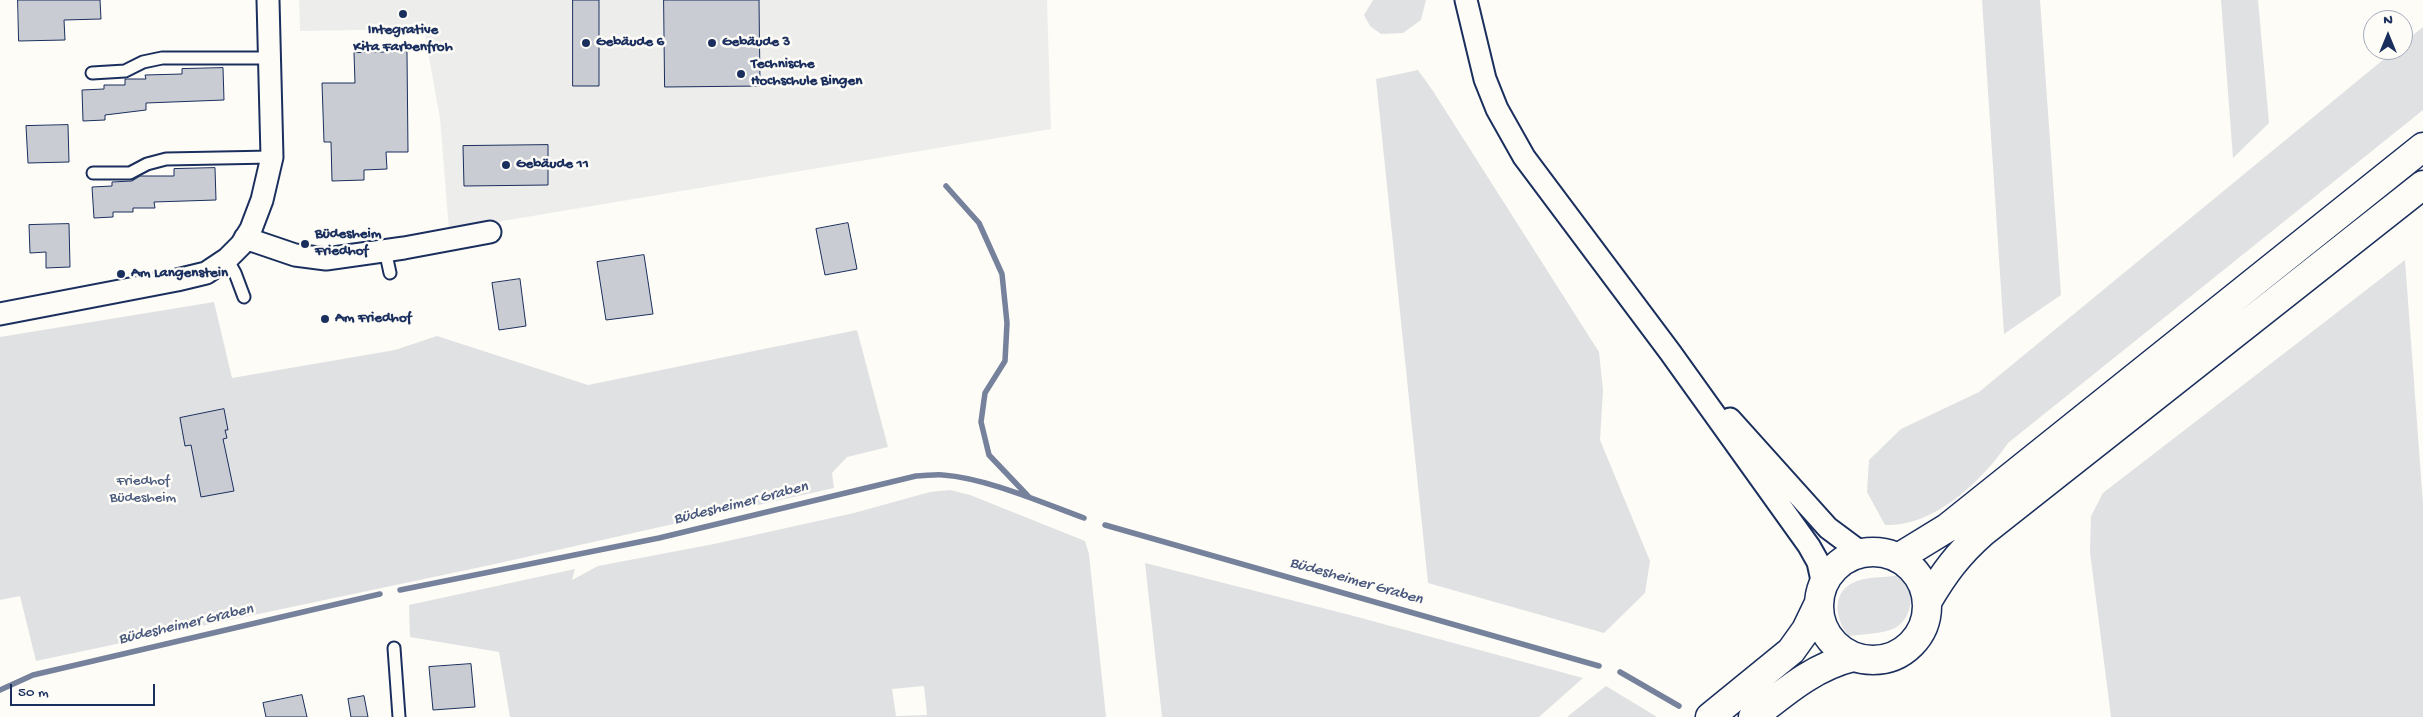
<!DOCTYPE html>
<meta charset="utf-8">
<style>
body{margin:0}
#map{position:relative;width:2423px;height:717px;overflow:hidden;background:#fdfcf7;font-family:"Gochi Hand",sans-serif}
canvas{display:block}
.north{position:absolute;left:2363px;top:10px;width:50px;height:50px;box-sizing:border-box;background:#fdfcf7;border:1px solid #a3aaba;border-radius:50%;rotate:0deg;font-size:14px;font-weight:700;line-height:20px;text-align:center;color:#1b2f5e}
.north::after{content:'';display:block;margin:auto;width:18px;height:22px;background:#1b2f5e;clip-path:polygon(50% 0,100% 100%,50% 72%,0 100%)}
.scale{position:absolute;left:10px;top:684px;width:145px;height:22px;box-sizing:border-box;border:2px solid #1b2f5e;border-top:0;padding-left:6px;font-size:15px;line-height:18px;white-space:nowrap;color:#1b2f5e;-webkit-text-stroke:4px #fdfcf7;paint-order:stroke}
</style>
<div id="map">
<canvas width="2423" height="717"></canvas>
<div class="north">N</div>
<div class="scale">50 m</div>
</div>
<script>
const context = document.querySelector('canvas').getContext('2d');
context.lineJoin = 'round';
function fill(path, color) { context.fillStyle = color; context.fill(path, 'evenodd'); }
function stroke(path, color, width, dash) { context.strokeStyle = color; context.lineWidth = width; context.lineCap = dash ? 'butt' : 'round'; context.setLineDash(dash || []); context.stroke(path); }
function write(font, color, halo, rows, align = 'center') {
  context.font = font + ' "Gochi Hand",sans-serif'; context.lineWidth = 5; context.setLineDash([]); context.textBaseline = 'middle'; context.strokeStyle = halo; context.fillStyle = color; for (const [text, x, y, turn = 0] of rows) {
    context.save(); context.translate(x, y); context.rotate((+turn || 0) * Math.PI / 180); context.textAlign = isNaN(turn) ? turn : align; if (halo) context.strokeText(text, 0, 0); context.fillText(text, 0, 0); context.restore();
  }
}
fill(new Path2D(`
 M299,0H1047L1051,129L449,230L440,119L424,29L300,31Z`), '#edeeec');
fill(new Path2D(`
 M1373,0H1426L1421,20L1403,33L1381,34L1370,26L1364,15Z
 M1982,0H2040L2061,295L2004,334Z
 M2221,0H2258L2269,123L2233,158Z
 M2423,27V110L2008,443C1982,481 1934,527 1885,525L1867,492L1869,460L1901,429L1979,392L2395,50H2403V43Z
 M1418,70L1433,91L1599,352L1603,390L1600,440L1650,561L1645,593L1604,633L1428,583L1376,79Z
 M2405,260L2423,504V717H2111L2090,552L2091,516L2103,493Z
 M214,302L232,378L395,350L437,336L588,385L857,330L888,447L847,457L832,473L834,488L495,564L36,661L20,596L0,600V337Z
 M950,490L970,495L1085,541L1089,554L1106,717H510L499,652L410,637L409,605L575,569L572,580L598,566L714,544L854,513L930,492ZM924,686L927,715L896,716L892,689Z
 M1145,563L1350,615L1583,678L1539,717H1162Z
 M1899,575C1916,589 1914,617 1895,628C1883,634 1862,634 1849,636C1834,619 1831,590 1857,581C1870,576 1886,578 1899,575Z
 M1606,686L1657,717H1567Z`), '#e0e1e3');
stroke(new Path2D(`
 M946,186L979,223L1002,274L1007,323L1005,361L985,393L981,422L989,455L1028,496
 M1105,525L1599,666
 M400,590L659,538L916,476C925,476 935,474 943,475C986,478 1043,503 1084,518
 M1620,672L1679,706
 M0,690L33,675L380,594`), '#76819c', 5.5);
const building = new Path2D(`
 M18,0H100L101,19L64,20L65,40L19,41Z
 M573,0H599V86H573Z
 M664,0H759L760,86L665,87Z
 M407,52L408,152H386L387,169L364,170V180L332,181L331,142H324L322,83H355L354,53Z
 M223,68L224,100L146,103V110L105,115V120L83,121L82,90L104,89V85H125V79H146L145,75L182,74V69Z
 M68,125L69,162L28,163L26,126Z
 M548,145V185L464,186L463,146Z
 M215,168L216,200L154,202L155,208H133V212H113V217L94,218L92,187L112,186V182L132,181L140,176H174V169Z
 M848,223L857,269L825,275L816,229Z
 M69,224L70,267L46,268V252L30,253L29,225Z
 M644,255L653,314L606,320L597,262Z
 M520,279L526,326L499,330L492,283Z
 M224,409L228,430H225L227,438L223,439L234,491L201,497L191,445L185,446L180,418Z
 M471,664L475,707L433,710L429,667Z
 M302,695L307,717H266L263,703Z
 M364,696L368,717H351L348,699Z`);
fill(building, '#c9ccd3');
stroke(building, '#1b2f5e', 1);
const service = new Path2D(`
 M92,73L125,71L143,62L162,58H268
 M93,173H130L147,164L166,159L272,157
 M385,250L390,273
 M227,259L235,273L244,297
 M394,648L399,717`);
const minor = new Path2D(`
 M1466,0L1485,79L1497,109L1524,157L1670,352L1809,546L1818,562L1823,585
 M245,238L295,255L326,259L404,248L490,232
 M0,314L177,280L206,273L227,259L241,245L251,229L262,200L272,157L268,0
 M1730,419L1828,528L1863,554`);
const primary = new Path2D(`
 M1819 606a54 54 0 1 1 108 0a54 54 0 1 1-108 0Z
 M1898,558L1947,528L2423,147
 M1927,602C1944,573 1958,554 1983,532L2423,185
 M1710,717L1791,651L1806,630L1819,603
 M1753,717C1785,692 1813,667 1853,657`);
stroke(service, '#1b2f5e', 15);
stroke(minor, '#1b2f5e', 25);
stroke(primary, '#1b2f5e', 31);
stroke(service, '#fdfcf7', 11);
stroke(minor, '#fdfcf7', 21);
stroke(primary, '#fdfcf7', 28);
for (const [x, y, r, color] of [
 [403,14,5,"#1b2f5e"],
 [586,43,5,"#1b2f5e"],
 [712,43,5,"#1b2f5e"],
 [741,74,5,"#1b2f5e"],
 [506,165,5,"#1b2f5e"],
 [305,244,5,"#1b2f5e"],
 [121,274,5,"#1b2f5e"],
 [325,319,5,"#1b2f5e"]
]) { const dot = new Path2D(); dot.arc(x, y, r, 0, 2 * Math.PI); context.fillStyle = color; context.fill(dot); stroke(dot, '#fdfcf7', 2); }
write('bold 15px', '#1b2f5e', '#fdfcf7', [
 ["Integrative",403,31,"center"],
 ["Kita Farbenfroh",403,48,"center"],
 ["Gebäude 6",596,43],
 ["Gebäude 3",722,43],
 ["Technische",751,65],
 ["Hochschule Bingen",751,82],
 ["Gebäude 11",516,165],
 ["Büdesheim",315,235],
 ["Friedhof",315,252],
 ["Am Langenstein",131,274],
 ["Am Friedhof",335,319]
], 'left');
write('15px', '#4c5c7f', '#fdfcf7', [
 ["Friedhof",143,482],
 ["Büdesheim",143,499]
]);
write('italic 16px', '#49587d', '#fdfcf7', [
 ["Büdesheimer Graben",741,504,-14],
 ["Büdesheimer Graben",1356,582,16],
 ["Büdesheimer Graben",186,625,-13]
]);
</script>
